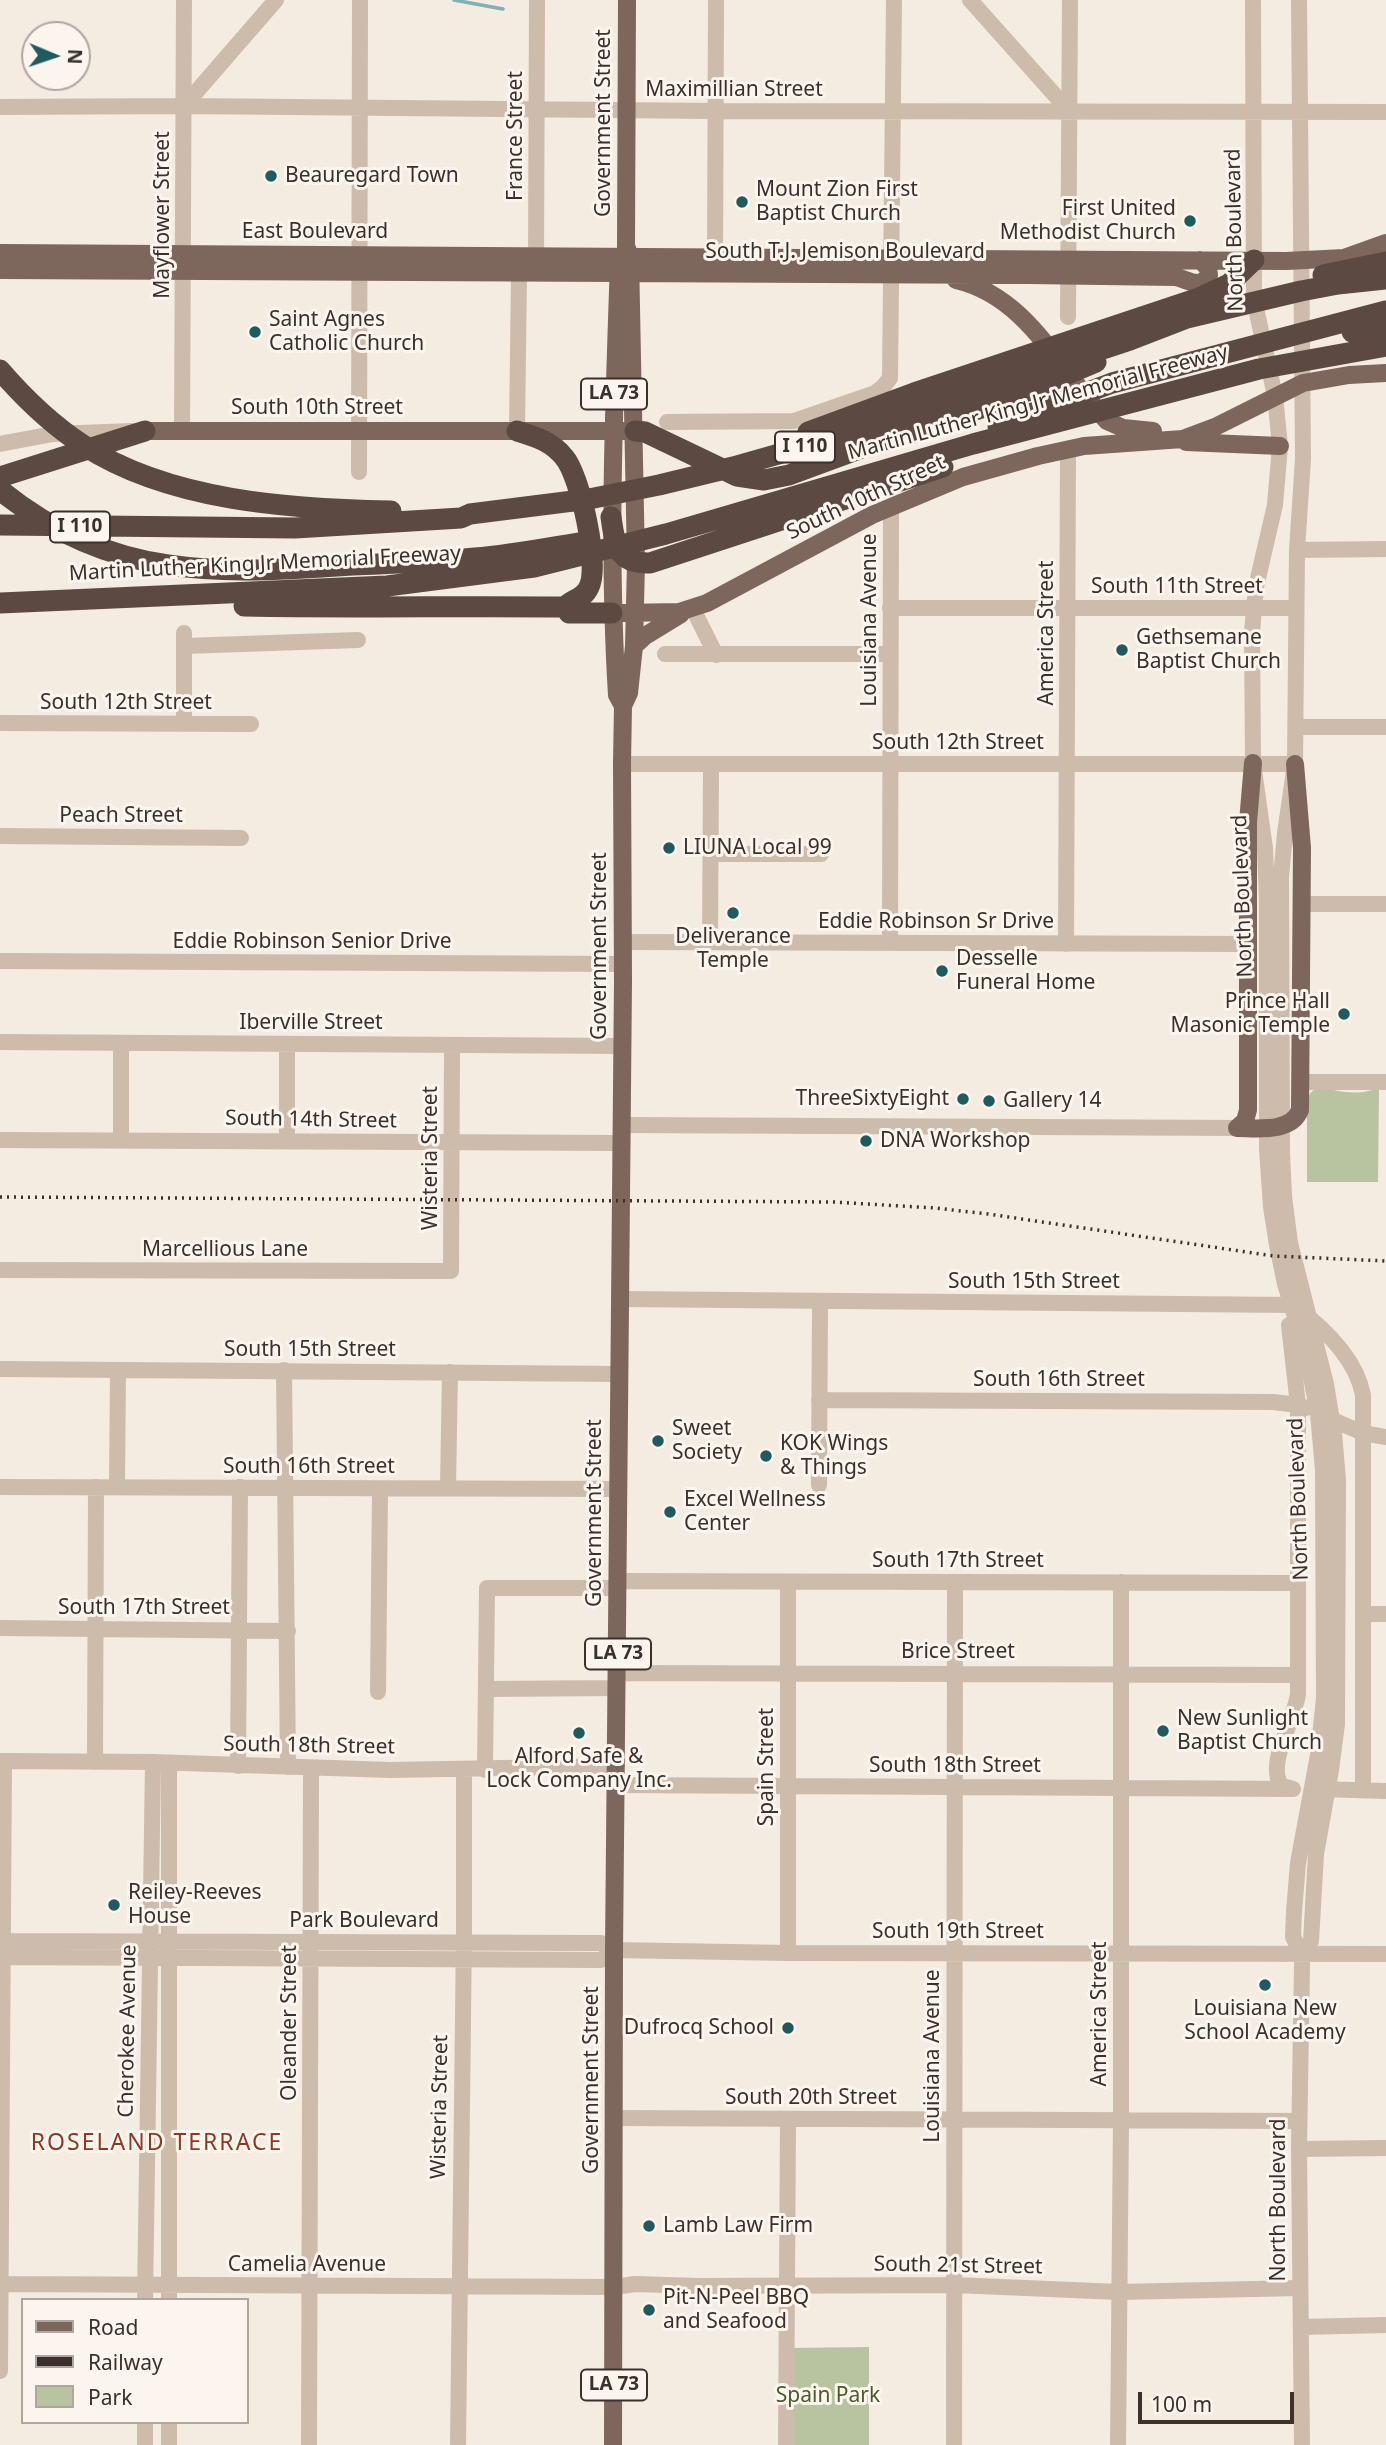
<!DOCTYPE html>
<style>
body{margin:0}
#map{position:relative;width:1386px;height:2445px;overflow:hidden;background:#f4ebe1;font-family:"Noto Sans",sans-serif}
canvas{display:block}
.legend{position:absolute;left:21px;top:2298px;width:228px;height:126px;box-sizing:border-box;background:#fbf5ee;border:2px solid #aea6a0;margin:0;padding:9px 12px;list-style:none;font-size:21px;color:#3b302b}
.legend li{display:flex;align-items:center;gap:14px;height:35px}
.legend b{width:35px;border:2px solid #aea6a0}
.north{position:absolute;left:21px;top:21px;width:70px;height:70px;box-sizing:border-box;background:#fbf5ee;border:2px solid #aea6a0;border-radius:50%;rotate:92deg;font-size:19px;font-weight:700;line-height:28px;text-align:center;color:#3b302b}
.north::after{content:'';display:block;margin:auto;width:24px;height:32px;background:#1f5a5e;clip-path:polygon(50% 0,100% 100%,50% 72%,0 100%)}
.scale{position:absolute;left:1138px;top:2392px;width:156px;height:32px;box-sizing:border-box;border:4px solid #3b302b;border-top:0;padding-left:9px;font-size:21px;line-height:24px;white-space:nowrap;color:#3b302b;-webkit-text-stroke:5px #fbf5ee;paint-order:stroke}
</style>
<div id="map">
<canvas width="1386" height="2445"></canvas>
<ul class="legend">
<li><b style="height:9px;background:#7d675c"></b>Road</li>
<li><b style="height:9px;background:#3b302b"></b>Railway</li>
<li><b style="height:19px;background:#b8c4a0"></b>Park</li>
</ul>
<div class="north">N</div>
<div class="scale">100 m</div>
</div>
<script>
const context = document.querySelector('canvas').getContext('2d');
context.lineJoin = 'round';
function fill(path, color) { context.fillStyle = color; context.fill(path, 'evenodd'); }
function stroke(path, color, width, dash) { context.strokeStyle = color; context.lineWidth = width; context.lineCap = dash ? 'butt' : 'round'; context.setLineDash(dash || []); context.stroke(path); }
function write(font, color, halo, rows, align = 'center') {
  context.font = font + ' "Noto Sans",sans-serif'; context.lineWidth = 6; context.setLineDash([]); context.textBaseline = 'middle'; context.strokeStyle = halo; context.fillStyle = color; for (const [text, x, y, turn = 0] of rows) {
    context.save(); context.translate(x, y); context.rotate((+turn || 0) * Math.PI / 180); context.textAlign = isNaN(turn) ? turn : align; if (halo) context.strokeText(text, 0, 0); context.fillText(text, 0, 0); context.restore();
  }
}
fill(new Path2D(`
 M1379,1087L1378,1182H1307V1100C1314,1080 1331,1091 1345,1092C1357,1093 1368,1093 1379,1087Z
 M869,2347V2445H786L787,2348Z`), '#b8c4a0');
stroke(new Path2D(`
 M454,0L503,9`), '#7fb0b2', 3.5);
stroke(new Path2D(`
 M970,0L1069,111
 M1253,0L1254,299L1275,396L1280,446L1275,505L1256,587L1252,632L1253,763L1265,848L1267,900V1149L1271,1207L1277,1245L1285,1284L1307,1357L1318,1413L1323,1470L1324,1698L1318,1755L1298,1863L1294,1912L1293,1937L1302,1954V1965L1299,2149L1302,2445
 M1299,0L1303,459L1297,550L1295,764L1285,833L1281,877L1282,1154L1284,1196L1290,1243L1326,1384L1334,1433L1338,1480L1337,1724L1331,1770L1316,1854L1311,1941L1302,1954
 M184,106L276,0
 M0,107L184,106L715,111L1386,112
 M536,267L537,0
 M715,271L716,0
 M1068,317L1070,0
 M667,422L794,421L875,393L883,387L890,378L894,0
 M182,430L184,0
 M517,431L519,273
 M0,444L53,434L132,431
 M359,472L360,0
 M1297,550L1386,549
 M890,608H1296
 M693,609L716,655
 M184,646L358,640
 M665,654H890
 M0,723L251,724
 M184,723V633
 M1296,727H1386
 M622,764H1295
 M0,836L241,838
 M711,854H821
 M1301,904H1386
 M623,942L1248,944
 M710,942L711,765
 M890,943L891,506
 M1066,944L1068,449
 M0,961L623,964
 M0,1042L623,1046
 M287,1044V1141
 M1301,1082H1386
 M623,1125L1237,1128
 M0,1140L622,1143
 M121,1140V1043
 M0,1270L451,1271L452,1045
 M620,1299L1293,1305C1323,1327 1356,1358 1363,1395V1790
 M1289,1325L1298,1405V1694C1295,1719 1265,1766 1282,1786L1293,1789
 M0,1369L619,1374
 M284,1370L288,1767
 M819,1400L1273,1402L1298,1405L1306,1408
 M1326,1417L1363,1433L1386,1437
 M819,1485L820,1302
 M117,1486L118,1371
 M0,1487L619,1489
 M448,1488L450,1372
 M618,1581L1298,1583
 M1364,1614H1386
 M0,1628L288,1631
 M618,1673L1297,1675
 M486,1689L617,1688
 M378,1692L380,1489
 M0,1761L153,1762L390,1770L617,1766
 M95,1762L96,1487
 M169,1763V2300
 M238,1766L240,1487
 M485,1770L487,1588H618
 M617,1785L1292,1789
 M1319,1789L1386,1791
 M0,1941L601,1943L614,1950
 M614,1950L788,1953L1386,1954
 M788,1953V1582
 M0,1957L601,1960L614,1950
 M615,2118L1299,2121
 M1299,2149L1386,2148
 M0,2284L615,2287L635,2284L699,2286L955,2285L1119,2292L1300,2288
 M145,2300L153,1762
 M1301,2327L1386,2325
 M0,2371L4,1761
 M145,2445V2422
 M169,2445V2422
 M309,2445L311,1769
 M458,2445L464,1933V1770
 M786,2445L788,2119
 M954,2445L955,1583
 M1118,2445L1121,2120V1582`), '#cdbbac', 16);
stroke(new Path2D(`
 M0,253L1286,261L1344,258L1386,243
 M619,262C614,407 608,550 617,695L623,706
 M0,270L1028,275L1176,277C1189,280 1200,290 1209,275L1208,268L1200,260
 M956,280C1029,297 1059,371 1107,421L1123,428L1153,431
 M145,431H635
 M1186,442L1280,446
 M623,613L679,612L707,603L872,515L963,477L1038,456L1084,446L1183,439L1215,427L1303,383L1349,375L1386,373
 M634,646L645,636L681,614
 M1237,1128C1258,1128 1291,1133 1300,1110L1302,848L1295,764
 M1237,1128L1245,1121L1248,1110V822L1253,763
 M613,2445L614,1950L623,981L622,764L623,706L629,693L634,646L636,563L630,256L626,246L627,0`), '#7d675c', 18);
stroke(new Path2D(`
 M1323,275L1386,262
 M1352,332L1386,327
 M0,370C25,399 51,424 83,445C169,501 290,509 391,511
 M998,426L1112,383L1386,311
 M517,431C536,437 551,441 564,457C580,475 600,565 589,587C584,599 572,599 565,607
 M635,431L645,432L737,476L764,480L789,475L892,437L1003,401L1096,362
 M808,432L914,393L1199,298L1229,284L1254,260
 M0,477L145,431
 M0,490C113,581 217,574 353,565C394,563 434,562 475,558C514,555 552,547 590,541
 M611,517C615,544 616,564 650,563L943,467
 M0,525L295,528L461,518L470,514L589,499L659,485L733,467L828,440L1130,340L1187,318L1301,291L1338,284L1386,279
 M0,603L387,586L534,567L666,534L973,444L1259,369L1386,346
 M244,606C351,608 458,606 565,607L569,613H612`), '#5c4a42', 21);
stroke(new Path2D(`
 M0,1197L833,1202L935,1208L988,1214L1274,1256L1386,1261`), '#3b302b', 3.5, [2, 5]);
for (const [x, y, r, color] of [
 [271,176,7,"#1f5a5e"],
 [742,202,7,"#1f5a5e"],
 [1190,221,7,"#1f5a5e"],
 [255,332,7,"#1f5a5e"],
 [1122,650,7,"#1f5a5e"],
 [669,848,7,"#1f5a5e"],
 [733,913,7,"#1f5a5e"],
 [942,971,7,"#1f5a5e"],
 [1344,1014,7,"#1f5a5e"],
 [963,1099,7,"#1f5a5e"],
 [989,1101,7,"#1f5a5e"],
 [866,1141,7,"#1f5a5e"],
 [658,1441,7,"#1f5a5e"],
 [766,1456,7,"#1f5a5e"],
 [670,1512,7,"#1f5a5e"],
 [1163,1731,7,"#1f5a5e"],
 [579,1733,7,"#1f5a5e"],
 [114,1905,7,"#1f5a5e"],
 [1265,1985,7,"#1f5a5e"],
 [788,2028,7,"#1f5a5e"],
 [649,2226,7,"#1f5a5e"],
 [649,2310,7,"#1f5a5e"]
]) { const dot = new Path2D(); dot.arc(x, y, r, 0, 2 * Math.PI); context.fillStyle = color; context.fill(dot); stroke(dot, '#fbf5ee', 2.5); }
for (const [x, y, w] of [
 [614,394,66],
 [805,447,60],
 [80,527,60],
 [618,1654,66],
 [614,2385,66]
]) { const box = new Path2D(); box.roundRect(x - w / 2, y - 15.5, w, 31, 5); context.fillStyle = '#fbf5ee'; context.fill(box); stroke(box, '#3b302b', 2); }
write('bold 19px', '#3b302b', null, [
 ["LA 73",614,394],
 ["I 110",805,447],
 ["I 110",80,527],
 ["LA 73",618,1654],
 ["LA 73",614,2385]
]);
write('21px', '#3b302b', '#fbf5ee', [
 ["Maximillian Street",734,90],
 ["Government Street",604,123,-90],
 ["France Street",516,136,-90],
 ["Mayflower Street",163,215,-90],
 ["North Boulevard",1235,230,-91],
 ["East Boulevard",315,232],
 ["South T.J. Jemison Boulevard",845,252],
 ["Martin Luther King Jr Memorial Freeway",1038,403,-15],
 ["South 10th Street",317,408],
 ["South 10th Street",866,498,-25],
 ["Martin Luther King Jr Memorial Freeway",265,564,-3],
 ["South 11th Street",1177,587],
 ["Louisiana Avenue",870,620,-90],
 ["America Street",1047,633,-90],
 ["South 12th Street",126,703],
 ["South 12th Street",958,743],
 ["Peach Street",121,816],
 ["North Boulevard",1243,896,-92],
 ["Eddie Robinson Sr Drive",936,922],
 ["Eddie Robinson Senior Drive",312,942],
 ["Government Street",600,946,-90],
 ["Iberville Street",311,1023],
 ["South 14th Street",311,1120,1],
 ["Wisteria Street",431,1158,-90],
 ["Marcellious Lane",225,1250],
 ["South 15th Street",1034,1282],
 ["South 15th Street",310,1350],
 ["South 16th Street",1059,1380],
 ["South 16th Street",309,1467],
 ["North Boulevard",1299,1499,-92],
 ["Government Street",595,1513,-90],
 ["South 17th Street",958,1561],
 ["South 17th Street",144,1608],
 ["Brice Street",958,1652],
 ["South 18th Street",309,1746,1],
 ["South 18th Street",955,1766],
 ["Spain Street",767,1767,-90],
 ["Park Boulevard",364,1921],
 ["South 19th Street",958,1932],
 ["America Street",1100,2014,-90],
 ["Oleander Street",290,2023,-90],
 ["Cherokee Avenue",128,2031,-89],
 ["Louisiana Avenue",933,2056,-90],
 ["Government Street",592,2080,-90],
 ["South 20th Street",811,2098],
 ["Wisteria Street",440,2107,-89],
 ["North Boulevard",1279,2200,-90],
 ["Camelia Avenue",307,2265],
 ["South 21st Street",958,2266,1]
]);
write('21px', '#3b302b', '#fbf5ee', [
 ["Beauregard Town",285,176],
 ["Mount Zion First",756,190],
 ["Baptist Church",756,214],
 ["First United",1176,209,"right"],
 ["Methodist Church",1176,233,"right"],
 ["Saint Agnes",269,320],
 ["Catholic Church",269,344],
 ["Gethsemane",1136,638],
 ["Baptist Church",1136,662],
 ["LIUNA Local 99",683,848],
 ["Deliverance",733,937,"center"],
 ["Temple",733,961,"center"],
 ["Desselle",956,959],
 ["Funeral Home",956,983],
 ["Prince Hall",1330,1002,"right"],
 ["Masonic Temple",1330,1026,"right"],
 ["ThreeSixtyEight",949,1099,"right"],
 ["Gallery 14",1003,1101],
 ["DNA Workshop",880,1141],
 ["Sweet",672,1429],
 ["Society",672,1453],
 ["KOK Wings",780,1444],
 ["& Things",780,1468],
 ["Excel Wellness",684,1500],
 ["Center",684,1524],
 ["New Sunlight",1177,1719],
 ["Baptist Church",1177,1743],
 ["Alford Safe &",579,1757,"center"],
 ["Lock Company Inc.",579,1781,"center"],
 ["Reiley-Reeves",128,1893],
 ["House",128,1917],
 ["Louisiana New",1265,2009,"center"],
 ["School Academy",1265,2033,"center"],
 ["Dufrocq School",774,2028,"right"],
 ["Lamb Law Firm",663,2226],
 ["Pit-N-Peel BBQ",663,2298],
 ["and Seafood",663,2322]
], 'left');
write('21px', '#4a5a2e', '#fbf5ee', [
 ["Spain Park",828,2396]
]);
context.letterSpacing = '2px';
write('23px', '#8c3b22', '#fbf5ee', [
 ["ROSELAND TERRACE",157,2143]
]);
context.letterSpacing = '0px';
</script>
